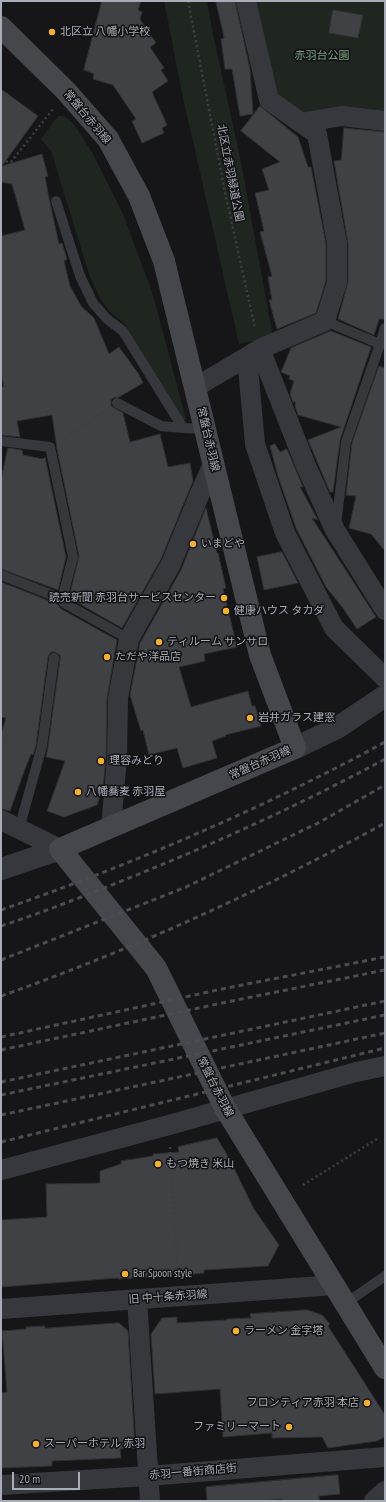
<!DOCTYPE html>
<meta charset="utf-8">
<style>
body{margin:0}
#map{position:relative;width:386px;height:1502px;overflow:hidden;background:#161618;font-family:"PT Sans Narrow",sans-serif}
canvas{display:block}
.frame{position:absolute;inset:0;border:2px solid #a8adb8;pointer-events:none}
.scale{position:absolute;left:12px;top:1472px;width:68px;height:18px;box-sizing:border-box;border:2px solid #a8adb8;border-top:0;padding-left:5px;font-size:12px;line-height:14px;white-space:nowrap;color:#a8adb8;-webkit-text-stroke:3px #111113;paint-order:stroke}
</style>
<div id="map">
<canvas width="386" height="1502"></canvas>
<div class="frame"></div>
<div class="scale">20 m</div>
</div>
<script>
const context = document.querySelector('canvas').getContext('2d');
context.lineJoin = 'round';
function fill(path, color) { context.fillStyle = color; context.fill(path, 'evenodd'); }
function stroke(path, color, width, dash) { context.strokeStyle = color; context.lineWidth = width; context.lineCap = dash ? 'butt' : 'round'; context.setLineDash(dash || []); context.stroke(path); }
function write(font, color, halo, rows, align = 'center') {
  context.font = font + ' "PT Sans Narrow","Noto Sans JP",sans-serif'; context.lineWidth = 3; context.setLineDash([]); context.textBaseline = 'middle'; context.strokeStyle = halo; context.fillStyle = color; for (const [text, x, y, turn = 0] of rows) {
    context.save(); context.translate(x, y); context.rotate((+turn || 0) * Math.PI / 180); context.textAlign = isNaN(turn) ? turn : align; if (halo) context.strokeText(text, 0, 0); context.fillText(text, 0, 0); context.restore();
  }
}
fill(new Path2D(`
 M164,1H207L212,29L241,162L273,337L239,344L182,93Z
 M251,1H385V114L298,115L273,98Z
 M58,116H65L76,127L93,154L123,214L153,295L186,419L183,422L126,325L108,310L99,296L90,277L51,151L41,139Z`), '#1e261f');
const building = new Path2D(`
 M102,1H141L138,10L142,12L140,19L156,43L150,47L164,68L161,70L168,81L152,92L167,125L162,128L164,133L142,143L132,121L136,119L113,85L93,79L94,74L84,70Z
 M216,1H235L250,69L253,114L240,116L232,69H225L221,39L224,38Z
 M333,10L363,15L358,38L329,33Z
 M1,89L38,116L2,166L42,154L48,176L45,177L50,203L59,244L62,243L67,259L64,261L70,286L81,306L94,318L109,354L119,347L138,373L143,383L119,397L113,398L111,400V406L123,413L130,442L160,434L168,467L190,463L193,481L161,559L122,628L69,598L79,556L57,449L52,415L17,421L20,437L1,435V387H4L1,372V236L25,230L12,184L1,182Z
 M260,106L298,137L308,167H311L326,244V280L316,313L277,329L269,300H272L268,277L272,276L260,232L264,231L255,193L269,190L262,169L280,162L241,131Z
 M344,128L385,132V319H379L374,335L338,319L348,282V243L334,161L341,160Z
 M331,331L371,347L340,440L333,492H330L308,440L341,427L298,415L295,406L296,402H293L290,394L294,381L289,379L290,376L281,372L291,348Z
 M379,366L385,368V551L371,534L349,528L356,496L346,495L352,443Z
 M275,444L280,452L287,449L303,487H300L318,520L312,518L376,617L357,629L343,608L326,587L296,528L278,476L270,446Z
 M8,448L22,450L23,455L43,459L45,457L66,557L58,590L1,569V480Z
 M206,508L217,553H218L226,588L223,589L237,647L204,654L205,661L179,667L191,707L248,691L252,706H255L261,726L225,735L226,736L212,741L217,758L183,768L177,748L149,755L143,730L141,731L130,695L140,643L181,570Z
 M282,552L298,583L264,590L257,557Z
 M1,582L57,604L61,609L117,640L107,698L106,757L103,788L97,805L64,817L47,811L65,761L46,757L48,747L60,659V655L55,652H51L48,657L36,745L33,755L31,754L25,769L10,811L1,809V734L6,718L1,717Z
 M217,1138L229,1158L254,1209L279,1245L268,1266L204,1270V1273L186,1275L118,1279V1278L1,1287V1220L47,1217L46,1184L100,1183V1171L121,1164V1161L153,1156V1154L179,1152L178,1147Z
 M307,1310L322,1315L330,1324L328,1326L385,1415V1437L377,1441L328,1448L322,1437L272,1438V1433L223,1437L220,1389L155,1394L151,1334L162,1318L177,1317V1323L227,1320V1319L251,1318L250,1314Z
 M119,1323L128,1331L135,1448L120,1449L121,1458L52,1461V1466L1,1468V1393L7,1392L2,1331L26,1329V1327L45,1326V1328Z
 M338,1475L340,1494L319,1496V1501H283L282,1499L260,1501H207L206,1487Z`);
fill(building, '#404145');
stroke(building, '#303034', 1);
stroke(new Path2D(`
 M188,1L226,197L255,328
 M1,161L11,162L53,109
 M64,438L105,411
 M1,734L5,736L1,744
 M170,1147L178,1276
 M303,1185L377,1139`), '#3d3f44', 2.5, [2, 3]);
stroke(new Path2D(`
 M56,201L80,276L93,303L107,319L123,331L183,428
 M325,321L380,344L385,328
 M117,403L161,426L183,428L205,429
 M1,441L50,447L73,557L62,599
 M336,525L346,442L380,344
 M1,575L62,599L64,603L129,639
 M19,829L42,746L54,658
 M346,1303L385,1276`), '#37383d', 10);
stroke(new Path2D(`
 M301,123L341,116L385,121
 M260,349L306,466L335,530L385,610
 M247,357L255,444L285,533L334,628L385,678
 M196,387L260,349L325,321L337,282V243L317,134L269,100L246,1
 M1,820L60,849
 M111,827L117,758L118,698L129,639L171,564L198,498L213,464
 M1,1170L169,1125L356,1072L385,1066
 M137,1299L150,1501
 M1,1309L335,1285
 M1,1485L148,1476L385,1457
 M374,1501L385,1491`), '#37383d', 20);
stroke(new Path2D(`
 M295,748L337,728L385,696
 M1,869L60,849`), '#37383d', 22);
stroke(new Path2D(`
 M1,27L66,91L108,139L139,196L164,261L260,655L295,748L60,849L156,968L225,1108L385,1368`), '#45474d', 22);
stroke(new Path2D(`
 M1,910C133,864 262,809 385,742
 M1,926C44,912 87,895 129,878C216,843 302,804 385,759
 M1,960L186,887L320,822L385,785
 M1,996C134,949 261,891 385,823
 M1,1037L222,989L385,957
 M1,1050L227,1002L385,970
 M1,1082L385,1001
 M1,1095L385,1015
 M1,1115L385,1033
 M1,1142L385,1048`), '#4a4c52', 3, [5, 4]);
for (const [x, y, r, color] of [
 [52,32,4,"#f2b134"],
 [193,544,4,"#f2b134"],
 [224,598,4,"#f2b134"],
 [226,611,4,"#f2b134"],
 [159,642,4,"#f2b134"],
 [107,657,4,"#f2b134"],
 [250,718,4,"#f2b134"],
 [101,761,4,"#f2b134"],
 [78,792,4,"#f2b134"],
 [158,1164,4,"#f2b134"],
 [125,1274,4,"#f2b134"],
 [236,1331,4,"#f2b134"],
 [367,1403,4,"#f2b134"],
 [289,1427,4,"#f2b134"],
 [36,1444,4,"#f2b134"]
]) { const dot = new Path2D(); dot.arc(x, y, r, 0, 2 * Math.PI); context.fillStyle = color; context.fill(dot); stroke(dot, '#111113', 1.5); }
write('11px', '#a8adb8', '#111113', [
 ["北区立 八幡小学校",60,32],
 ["いまどや",201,544],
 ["読売新聞 赤羽台サービスセンター",216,598,"right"],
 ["健康ハウス タカダ",234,611],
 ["ティルーム サンサロ",167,642],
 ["ただや洋品店",115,657],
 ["岩井ガラス建窓",258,718],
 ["理容みどり",109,761],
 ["八幡蕎麦 赤羽屋",86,792],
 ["もつ焼き 米山",166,1164],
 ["Bar Spoon style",133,1274],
 ["ラーメン 金字塔",244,1331],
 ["フロンティア赤羽 本店",359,1403,"right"],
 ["ファミリーマート",281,1427,"right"],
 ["スーパーホテル 赤羽",44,1444]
], 'left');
write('11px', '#7fa381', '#111113', [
 ["赤羽台公園",322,56]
]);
write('11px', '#a8adb8', '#111113', [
 ["常盤台赤羽線",87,117,50],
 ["北区立赤羽緑道公園",230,173,79],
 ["常盤台赤羽線",208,439,77],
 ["常盤台赤羽線",260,763,-24],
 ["常盤台赤羽線",215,1087,63],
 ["旧 中十条赤羽線",168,1297,-4],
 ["赤羽一番街商店街",193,1472,-5]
]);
</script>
